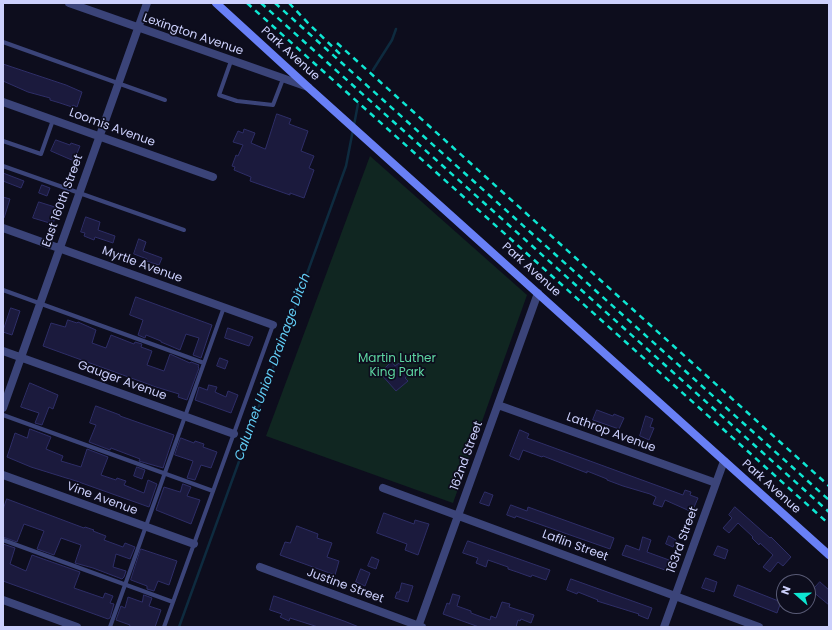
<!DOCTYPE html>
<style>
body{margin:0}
#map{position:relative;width:832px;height:630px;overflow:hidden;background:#0d0d1d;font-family:Poppins,sans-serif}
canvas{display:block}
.frame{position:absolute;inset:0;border:4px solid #ccd0fc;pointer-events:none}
.north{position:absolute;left:776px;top:574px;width:40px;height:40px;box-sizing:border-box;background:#0d0d1d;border:1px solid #595b76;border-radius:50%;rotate:290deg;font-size:11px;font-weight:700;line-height:16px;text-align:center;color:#ccd0fc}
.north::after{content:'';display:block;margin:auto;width:14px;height:18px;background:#0ee6d2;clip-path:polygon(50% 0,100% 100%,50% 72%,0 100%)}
</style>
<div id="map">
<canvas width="832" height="630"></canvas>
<div class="frame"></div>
<div class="north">N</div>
</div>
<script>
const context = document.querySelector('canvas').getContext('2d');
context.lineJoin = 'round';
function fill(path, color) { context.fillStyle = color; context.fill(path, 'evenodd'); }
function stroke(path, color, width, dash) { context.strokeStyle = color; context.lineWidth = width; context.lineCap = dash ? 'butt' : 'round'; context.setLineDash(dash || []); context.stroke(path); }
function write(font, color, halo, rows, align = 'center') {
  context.font = font + ' Poppins,sans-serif'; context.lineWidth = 3.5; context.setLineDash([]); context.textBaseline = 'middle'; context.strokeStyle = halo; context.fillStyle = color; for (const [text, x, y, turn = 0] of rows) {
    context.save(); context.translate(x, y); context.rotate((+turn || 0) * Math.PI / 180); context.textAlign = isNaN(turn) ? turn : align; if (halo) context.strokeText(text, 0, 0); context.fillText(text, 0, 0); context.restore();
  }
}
fill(new Path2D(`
 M370,156L527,295L453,503L266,436Z`), '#102621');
stroke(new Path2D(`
 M373,70L392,40L396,29
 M354,125L358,104
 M179,627L346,166L353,130`), '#0e2b3f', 2.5);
const building = new Path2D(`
 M3,64L66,85L82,92L77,107L73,105L72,107L60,103L50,100V98L28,92L3,81Z
 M277,114L291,119L289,124L308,131L301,151L314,156L309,168L314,170L304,198L290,193V195L250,181L251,177L234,170L235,167L232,166L236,155L238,156L243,145L233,142L238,131L243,133L244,129L255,133L251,143L265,149Z
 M56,140L70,145L71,143L80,146L74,161L51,151Z
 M3,173L24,181L21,188L3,181Z
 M42,185L50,188L47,196L39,193Z
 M3,197L10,199L4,218L3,217Z
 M39,202L58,208L53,224L33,218Z
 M86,217L100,222L98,230L115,236L113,243L95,237L94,240L84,236L85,233L81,232Z
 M139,239L146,242L143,251L162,258L159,265L146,261L147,259L134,254Z
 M136,297L212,325L201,358L193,355L199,338L186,334L180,350L161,342V341L146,335L145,338L138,335L143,320L130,315Z
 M11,308L20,311L12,335L3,332Z
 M68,320L77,323L78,322L96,330L92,343L106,348L111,335L134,344L135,342L142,344L141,347L152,351L147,365L164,371L170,354L190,363L191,362L199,365L198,367L199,368L187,400L178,397L179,394L156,387L43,346L51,323L65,327Z
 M228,328L253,337L249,346L225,338Z
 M220,358L228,361L225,369L217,366Z
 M392,362L395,366L399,363L409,374L405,378L408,381L396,391L380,373Z
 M30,383L58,395L53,409L49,407L42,425L35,423L39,413L21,407Z
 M209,385L217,387L215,392L226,397L228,391L238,395L231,413L195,400L199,387L207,390Z
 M96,406L120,415V416L174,435L163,468L139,461L140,459L111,448L110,450L89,442L96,425L90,423Z
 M597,410L613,416L614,414L624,418L619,429L593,420Z
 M646,416L653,419L650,427L654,428L649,440L640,436Z
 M30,429L51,437L46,449L63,456L61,461L81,467L87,449L108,457L101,475L116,480L117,478L126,481L124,485L144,493L148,480L157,484L149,507L76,481L31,467L7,457L15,433L27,438Z
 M520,430L529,434L527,438L549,446L683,495L685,490L691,492L690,495L698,498L692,512L665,500L662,507L653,504L656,497L650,494L623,486L607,480V479L587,471V473L543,456L542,457L523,450L519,460L510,456Z
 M181,438L194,443L195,441L204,444L203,447L217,452L211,468L201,465L195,480L187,478L193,461L175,455Z
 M137,467L145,470L142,479L134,476Z
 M183,484L191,487L187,496L200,500L191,524L156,510L164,487L180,492Z
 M485,492L493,495L489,506L480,503Z
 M7,499L84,528L85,527L94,530L93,531L106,536L104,540L123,547L125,543L135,547L130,559L116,554L113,567L126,571L124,577L122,579L93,568L75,563L81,545L61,538L54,555L37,549L44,531L24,524L17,542L3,537V510Z
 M511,505L527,511L528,507L614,538L610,549L516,516L515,518L507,515Z
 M735,507L770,538L771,537L791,557L783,566L778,562L770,572L763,567L773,555L760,543L759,545L752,538L753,537L738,523L729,533L723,528L732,518L729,515Z
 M384,513L414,524L415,520L429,524L418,555L405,550L407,544L377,533Z
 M297,526L318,534L317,538L332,543L327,557L339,561L335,575L280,555L285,542L290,543Z
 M669,536L676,540L673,547L666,544Z
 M643,537L651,540L647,552L669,560L665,570L622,555L626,545L639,550Z
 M468,541L550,570L546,580L532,575L531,577L517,572L508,569V567L488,560L486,567L476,563L478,558L463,553Z
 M3,544L15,548L10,564L26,571L32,555L80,572L74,588L103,598L105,593L113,596L110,603L114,604L110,618L108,619L3,581Z
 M718,546L728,550L725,559L714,555Z
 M141,549L177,561L169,585L158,581L154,591L147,589V586L131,580Z
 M372,557L379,560L376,569L368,566Z
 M361,569L370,573L365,586L356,582Z
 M706,578L717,582L714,592L702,588Z
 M571,579L652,608L648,619L638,615L639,614L597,601L598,600L578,592L577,594L567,590Z
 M820,582L829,590V605L812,591Z
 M402,583L413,586L408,602L395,598L397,592H399Z
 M738,585L781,602L777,613L734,596Z
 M453,594L460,596L457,606L471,611V613L490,620L491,616L496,618L502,602L510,604L509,607L534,615L531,623L521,619L520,621L518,620L516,627H479L443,614L447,603L449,604Z
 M144,595L152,598L149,606L161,610L155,627H129L130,625L116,620L121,606L125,608L128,597L142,602Z
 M274,596L344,621L359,627H318L290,618L289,621L280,617L282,614L270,610Z`);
fill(building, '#1b1a3d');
stroke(building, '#2e2e67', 1);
stroke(new Path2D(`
 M3,42L165,100
 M231,61L219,95L237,101L273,105L283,79
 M3,141L41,154L53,120
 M3,166L184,230
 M3,290L204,363
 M3,415L213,491
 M3,540L173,602
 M110,627L224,307
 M164,627L273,325`), '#3b4479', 4);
stroke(new Path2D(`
 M69,3L308,87
 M3,102L213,177
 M3,228L273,325
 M3,351L234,434
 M498,405L716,483
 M3,408L147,3
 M3,475L194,544
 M383,488L759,627
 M260,567L422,627
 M3,600L77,627
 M418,627L538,293
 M664,627L724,461`), '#3b4479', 8);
stroke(new Path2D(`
 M216,3L309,88L829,555`), '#6980f6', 8);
stroke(new Path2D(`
 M247,3L829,524
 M261,3L829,512
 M275,3L829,500
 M289,3L309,24L340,54
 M337,43L829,486`), '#0ee6d2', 2.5, [6, 5]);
write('12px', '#ccd0fc', '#0d0d1d', [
 ["Lexington Avenue",193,35,19],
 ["Park Avenue",290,54,42],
 ["Loomis Avenue",112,128,20],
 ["East 160th Street",63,201,-70],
 ["Myrtle Avenue",142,265,20],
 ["Park Avenue",531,270,42],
 ["Gauger Avenue",122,381,20],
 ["Lathrop Avenue",611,433,20],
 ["162nd Street",467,456,-70],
 ["Park Avenue",771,487,42],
 ["Vine Avenue",102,499,20],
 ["163rd Street",683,540,-70],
 ["Laflin Street",575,546,20],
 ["Justine Street",345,586,20]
]);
write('12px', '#5dd6a1', '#0d0d1d', [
 ["Martin Luther",397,359],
 ["King Park",397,373]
]);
write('italic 13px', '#61cdf5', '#0d0d1d', [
 ["Calumet Union Drainage Ditch",273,367,-70]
]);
</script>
